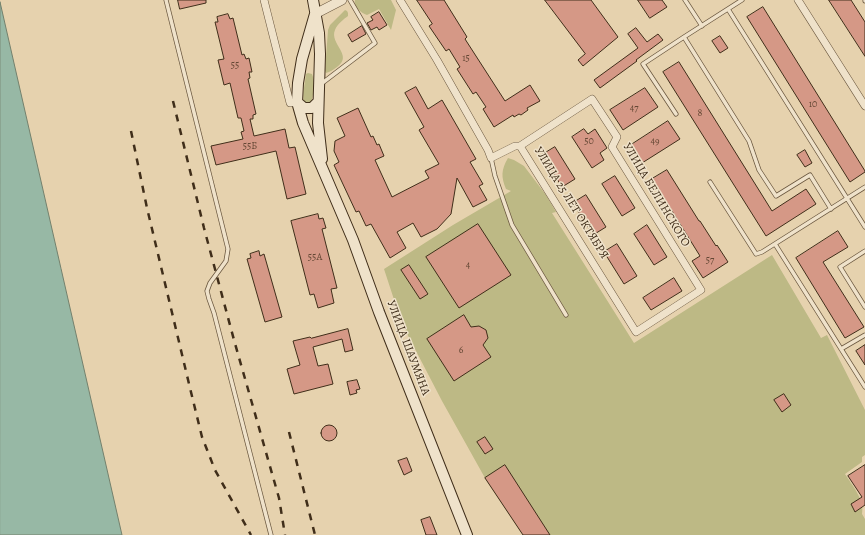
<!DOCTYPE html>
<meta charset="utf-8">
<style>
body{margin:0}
canvas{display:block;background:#e6d2ae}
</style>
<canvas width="865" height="535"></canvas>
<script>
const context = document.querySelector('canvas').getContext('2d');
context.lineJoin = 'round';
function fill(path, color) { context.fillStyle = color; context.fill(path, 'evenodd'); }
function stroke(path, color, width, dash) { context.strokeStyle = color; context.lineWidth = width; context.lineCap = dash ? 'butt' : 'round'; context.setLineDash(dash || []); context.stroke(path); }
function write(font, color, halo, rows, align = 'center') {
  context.font = font + ' Alegreya,serif'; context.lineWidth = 3; context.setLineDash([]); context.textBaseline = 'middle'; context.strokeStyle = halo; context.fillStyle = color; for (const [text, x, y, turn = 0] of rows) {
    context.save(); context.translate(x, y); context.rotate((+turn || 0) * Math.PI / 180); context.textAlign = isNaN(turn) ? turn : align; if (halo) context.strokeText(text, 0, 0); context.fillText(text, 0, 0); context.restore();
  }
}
fill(new Path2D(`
 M355,0H391L396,10L391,30L379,9L367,15C361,13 353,6 355,0Z
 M345,10L347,11L348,13V16C344,19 337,24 335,30C329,44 354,55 337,67C333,70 330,72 326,73L325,71L328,30L330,25Z
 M308,73L312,74C315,80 314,98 310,104L304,103C302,94 305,84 306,74Z
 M508,158L514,160L524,166L546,195L556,212L552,213L634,343L772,255L821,338L827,335L865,410V455L862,457V462L845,474C852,485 865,500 862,514L865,519V535H523L485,478L442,401L402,324L384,269L453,225L511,191L506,189C501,177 501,170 508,158Z`), '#bdb985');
const water = new Path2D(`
 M0,2L122,535H0Z`);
fill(water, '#97b8a5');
stroke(water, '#74816d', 1);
const building = new Path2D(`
 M178,0H206V3L180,9Z
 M417,0H444L467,37L465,39L505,101L530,85L540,101L527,108L528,110L521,115L519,114L514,117L513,115L494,127L483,109L486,107L476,92L473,94L457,69L460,67L449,49L446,51L429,26L432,24Z
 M545,0H591L618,37L583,66L578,60L585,54Z
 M638,0H662L667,7L650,18Z
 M829,0H851L865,22V56Z
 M763,7L865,171V172L850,182L747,17Z
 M379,12L387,25L379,30L377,27L371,30L367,23L373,20L371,17Z
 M228,14L230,19L233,18L242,55L244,54L246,59L249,58L252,72H249L250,78L248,79L256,114L253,115V119H250L254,136L285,129L289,148L295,147L306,194L287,199L276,151L216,165L211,146L243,139L241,132L244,131L241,118H238L230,83L224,85L218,60L224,59L215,22H218L217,17Z
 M362,26L366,34L352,42L348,35Z
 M636,28L647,42L658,34L663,40L636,60L637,61L600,88L594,80L638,48L628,34Z
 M720,36L728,48L720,53L712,41Z
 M679,62L772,211L806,189L816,204L766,236L663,72Z
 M416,87L428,109L442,100L476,159L470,162L483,184L479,186L487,200L473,207L457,178L451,214L437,229L421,237L413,223L397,232L406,248L390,258L371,224L366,226L359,211L356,212L334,165L339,162L334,151L335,141L345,136L337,118L358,108L371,137L373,136L377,145L379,144L384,156L375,160L392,197L429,178L425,171L439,164L419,130L424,127L405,93Z
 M645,88L658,107L623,130L610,110Z
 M668,121L680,139L642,163L631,145Z
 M584,129L588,134L595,129L607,148L600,153L604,160L592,168L572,137Z
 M555,147L575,179L562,187L542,155Z
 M805,150L812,163L805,167L797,155Z
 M667,170L699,221H700L716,246L717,245L728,262L703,278L692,261L700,256L652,179Z
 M615,176L635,208L622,216L602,184Z
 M586,195L606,227L593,235L573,203Z
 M318,214L319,219L323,218L326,228L322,229L337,288L331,289L334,303L318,308L314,294L310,295L291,221Z
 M478,224L511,275L459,308L426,257Z
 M647,225L667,257L654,265L634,234Z
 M838,231L848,247L823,262L864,327L845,338L796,258Z
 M617,244L637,276L624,284L604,252Z
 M259,251L260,256L264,254L282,317L265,322L247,259L251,258L250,254Z
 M409,265L428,294L420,299L401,270Z
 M674,278L682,291L651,310L643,298Z
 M464,315L471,327L479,326L486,330L488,338L483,345L491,357L454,381L427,339Z
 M348,329L353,350L345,352L342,339L313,347L318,366L328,364L333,384L294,394L287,369L300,365L293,341L310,337L311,338Z
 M865,345V365L856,351Z
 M357,380L360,389L356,390L357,393L350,395L347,382Z
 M784,394L791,405L782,412L774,400Z
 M321 433a8 8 0 1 1 16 0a8 8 0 1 1-16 0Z
 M485,437L493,449L485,454L477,442Z
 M407,458L412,471L404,475L398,461Z
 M505,465L550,535H523L485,478Z
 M865,465V505L855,512L851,504L862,497L848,476Z
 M430,517L437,535H426L421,520Z`);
fill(building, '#d59886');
stroke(building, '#402e1a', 1);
const service = new Path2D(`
 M166,0L228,249L226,261L210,283L207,291L209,299L214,313L271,535
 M685,0L702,26
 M742,0L684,37L749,141L759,170L776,196L810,175L831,209
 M865,0V1
 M728,9L865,227
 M321,84L375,43L350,0
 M676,114L643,64L684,37
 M491,158L495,176L512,225L566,315
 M710,182L756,254L762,252L865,187
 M775,244L865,387
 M865,251L840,267L865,307
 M841,349L865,335`);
const minor = new Path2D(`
 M264,0L290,103L297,102
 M400,0L437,60L488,150L491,158L515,146H520L636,332L701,290L612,147L617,137L592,99L520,146
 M798,0L865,106`);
const tertiary = new Path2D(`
 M315,14L342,0`);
const secondary = new Path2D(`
 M313,0L319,33L320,54L318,123L322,159
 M315,14L302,59L298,83L297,102L303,123L353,240L379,312L467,535
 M297,102L304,108H312L318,102`);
stroke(service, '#6a573f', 5);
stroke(minor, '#6a573f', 8);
stroke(tertiary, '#6a573f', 10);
stroke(secondary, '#402e1a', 12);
stroke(service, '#efe2ca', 3.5);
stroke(minor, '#efe2ca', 7);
stroke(tertiary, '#efe2ca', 9);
stroke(secondary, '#efe2ca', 10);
stroke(new Path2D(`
 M173,101L204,228L234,340L279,498L285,535
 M131,131L147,208L190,388L202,437L215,470L251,535
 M289,432L315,535`), '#402e1a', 2.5, [7, 7]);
write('10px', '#654835', null, [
 ["15",466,59],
 ["55",235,66],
 ["10",813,105],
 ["47",634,109],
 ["8",700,114],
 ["50",589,142],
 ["49",655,142],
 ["55Б",250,147],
 ["55А",315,258],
 ["57",710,261],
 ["4",468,266],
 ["6",461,351]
]);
write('12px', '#402e1a', '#efe2ca', [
 ["УЛИЦА БЕЛИНСКОГО",656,195,59],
 ["УЛИЦА 25 ЛЕТ ОКТЯБРЯ",571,203,58],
 ["УЛИЦА ШАУМЯНА",408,348,69]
]);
</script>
